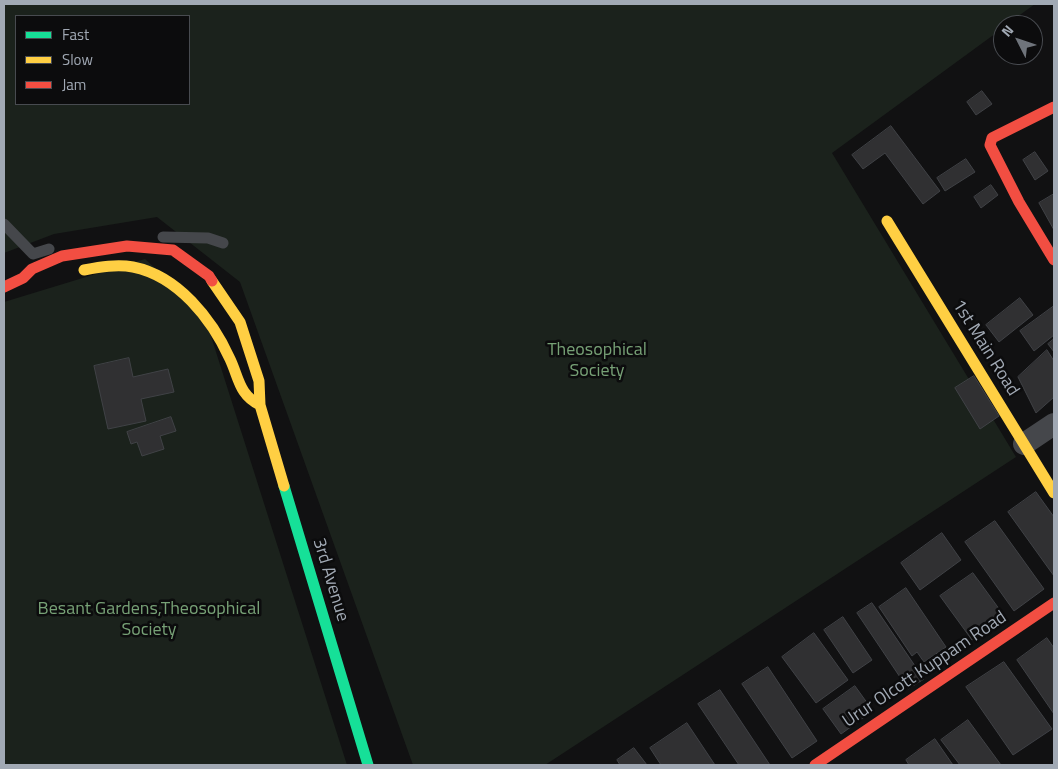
<!DOCTYPE html>
<style>
body{margin:0}
#map{position:relative;width:1058px;height:769px;overflow:hidden;background:#111112;font-family:"Titillium Web",sans-serif}
canvas{display:block}
.frame{position:absolute;inset:0;border:5px solid #a1a9b4;pointer-events:none}
.legend{position:absolute;left:15px;top:15px;width:175px;height:90px;box-sizing:border-box;background:#0c0c0d;border:1px solid #484b50;margin:0;padding:6px 9px;list-style:none;font-size:15px;color:#a1a9b4}
.legend li{display:flex;align-items:center;gap:10px;height:25px}
.legend b{width:25px;border:1px solid #484b50}
.north{position:absolute;left:993px;top:15px;width:50px;height:50px;box-sizing:border-box;background:#0c0c0d;border:1px solid #484b50;border-radius:50%;rotate:311deg;font-size:14px;font-weight:700;line-height:20px;text-align:center;color:#a1a9b4}
.north::after{content:'';display:block;margin:auto;width:18px;height:22px;background:#6f747b;clip-path:polygon(50% 0,100% 100%,50% 72%,0 100%)}
</style>
<div id="map">
<canvas width="1058" height="769"></canvas>
<div class="frame"></div>
<ul class="legend">
<li><b style="height:6px;background:#16e098"></b>Fast</li>
<li><b style="height:6px;background:#ffcf43"></b>Slow</li>
<li><b style="height:6px;background:#f24e42"></b>Jam</li>
</ul>
<div class="north">N</div>
</div>
<script>
const context = document.querySelector('canvas').getContext('2d');
context.lineJoin = 'round';
function fill(path, color) { context.fillStyle = color; context.fill(path, 'evenodd'); }
function stroke(path, color, width, dash) { context.strokeStyle = color; context.lineWidth = width; context.lineCap = dash ? 'butt' : 'round'; context.setLineDash(dash || []); context.stroke(path); }
function write(font, color, halo, rows, align = 'center') {
  context.font = font + ' "Titillium Web",sans-serif'; context.lineWidth = 5; context.setLineDash([]); context.textBaseline = 'middle'; context.strokeStyle = halo; context.fillStyle = color; for (const [text, x, y, turn = 0] of rows) {
    context.save(); context.translate(x, y); context.rotate((+turn || 0) * Math.PI / 180); context.textAlign = isNaN(turn) ? turn : align; if (halo) context.strokeText(text, 0, 0); context.fillText(text, 0, 0); context.restore();
  }
}
fill(new Path2D(`
 M4,4H1035L1006,25H1003V28L832,153L1016,457L545,765H413L240,282L157,217L54,234L4,253ZM16,16H189V104H16Z
 M145,259L203,311L347,765H4V302Z`), '#1b221c');
const building = new Path2D(`
 M982,91L992,104L976,115L967,102Z
 M891,126L940,191L923,204L885,153L863,169L852,155Z
 M1035,152L1048,171L1035,180L1023,160Z
 M966,159L975,172L945,191L937,178Z
 M991,185L998,195L981,208L974,197Z
 M1054,194V230L1039,203Z
 M1020,298L1033,315L999,342L986,325Z
 M1054,306V335L1034,351L1020,331Z
 M1054,339V352L1048,344Z
 M1047,350L1054,361V397L1036,413L1018,377Z
 M129,358L133,377L168,369L174,392L141,399L146,421L108,429L94,366Z
 M974,376L999,416L980,429L955,388Z
 M171,417L176,431L160,436L164,449L142,456L137,442L131,444L127,432Z
 M1036,492L1054,517V576L1008,512Z
 M995,521L1044,589L1014,611L965,542Z
 M942,533L961,560L920,590L901,563Z
 M973,573L1005,617L972,640L940,596Z
 M906,588L946,647L924,662L917,652L912,656L879,607Z
 M872,603L924,679L908,689L857,613Z
 M843,617L872,660L853,673L824,630Z
 M814,633L848,680L816,703L782,657Z
 M1047,638L1054,648V714L1017,660Z
 M1004,662L1052,729L1013,755L966,687Z
 M768,667L817,741L792,758L742,684Z
 M855,686L873,711L841,734L823,709Z
 M720,690L770,765H739L698,704Z
 M968,720L1001,765H960L941,740Z
 M687,723L715,765H661L650,748Z
 M935,739L953,765H909L906,760Z
 M634,748L647,765H620L617,760Z`);
fill(building, '#303032');
stroke(building, '#404246', 1);
stroke(new Path2D(`
 M4,224L33,254L49,249
 M163,237L208,238L223,243`), '#45474b', 11);
stroke(new Path2D(`
 M1024,444L1054,424`), '#45474b', 22);
stroke(new Path2D(`
 M284,486L368,765`), '#16e098', 11);
stroke(new Path2D(`
 M887,221L1054,493
 M84,270C100,267 117,264 133,267C178,276 212,319 230,359C239,378 239,395 260,405
 M212,281L240,322L259,381L260,405L284,486`), '#ffcf43', 11);
stroke(new Path2D(`
 M1054,107L992,138L990,145L1019,202L1054,260
 M4,287L23,278L32,269L62,256L127,246L173,250L209,276L212,281
 M815,765L1054,603`), '#f24e42', 11);
write('18px', '#a1a9b4', '#0c0c0d', [
 ["1st Main Road",985,348,58],
 ["3rd Avenue",330,580,73],
 ["Urur Olcott Kuppam Road",925,670,-34]
]);
write('18px', '#77a176', '#0c0c0d', [
 ["Theosophical",597,351],
 ["Society",597,372],
 ["Besant Gardens,Theosophical",149,610],
 ["Society",149,631]
]);
</script>
